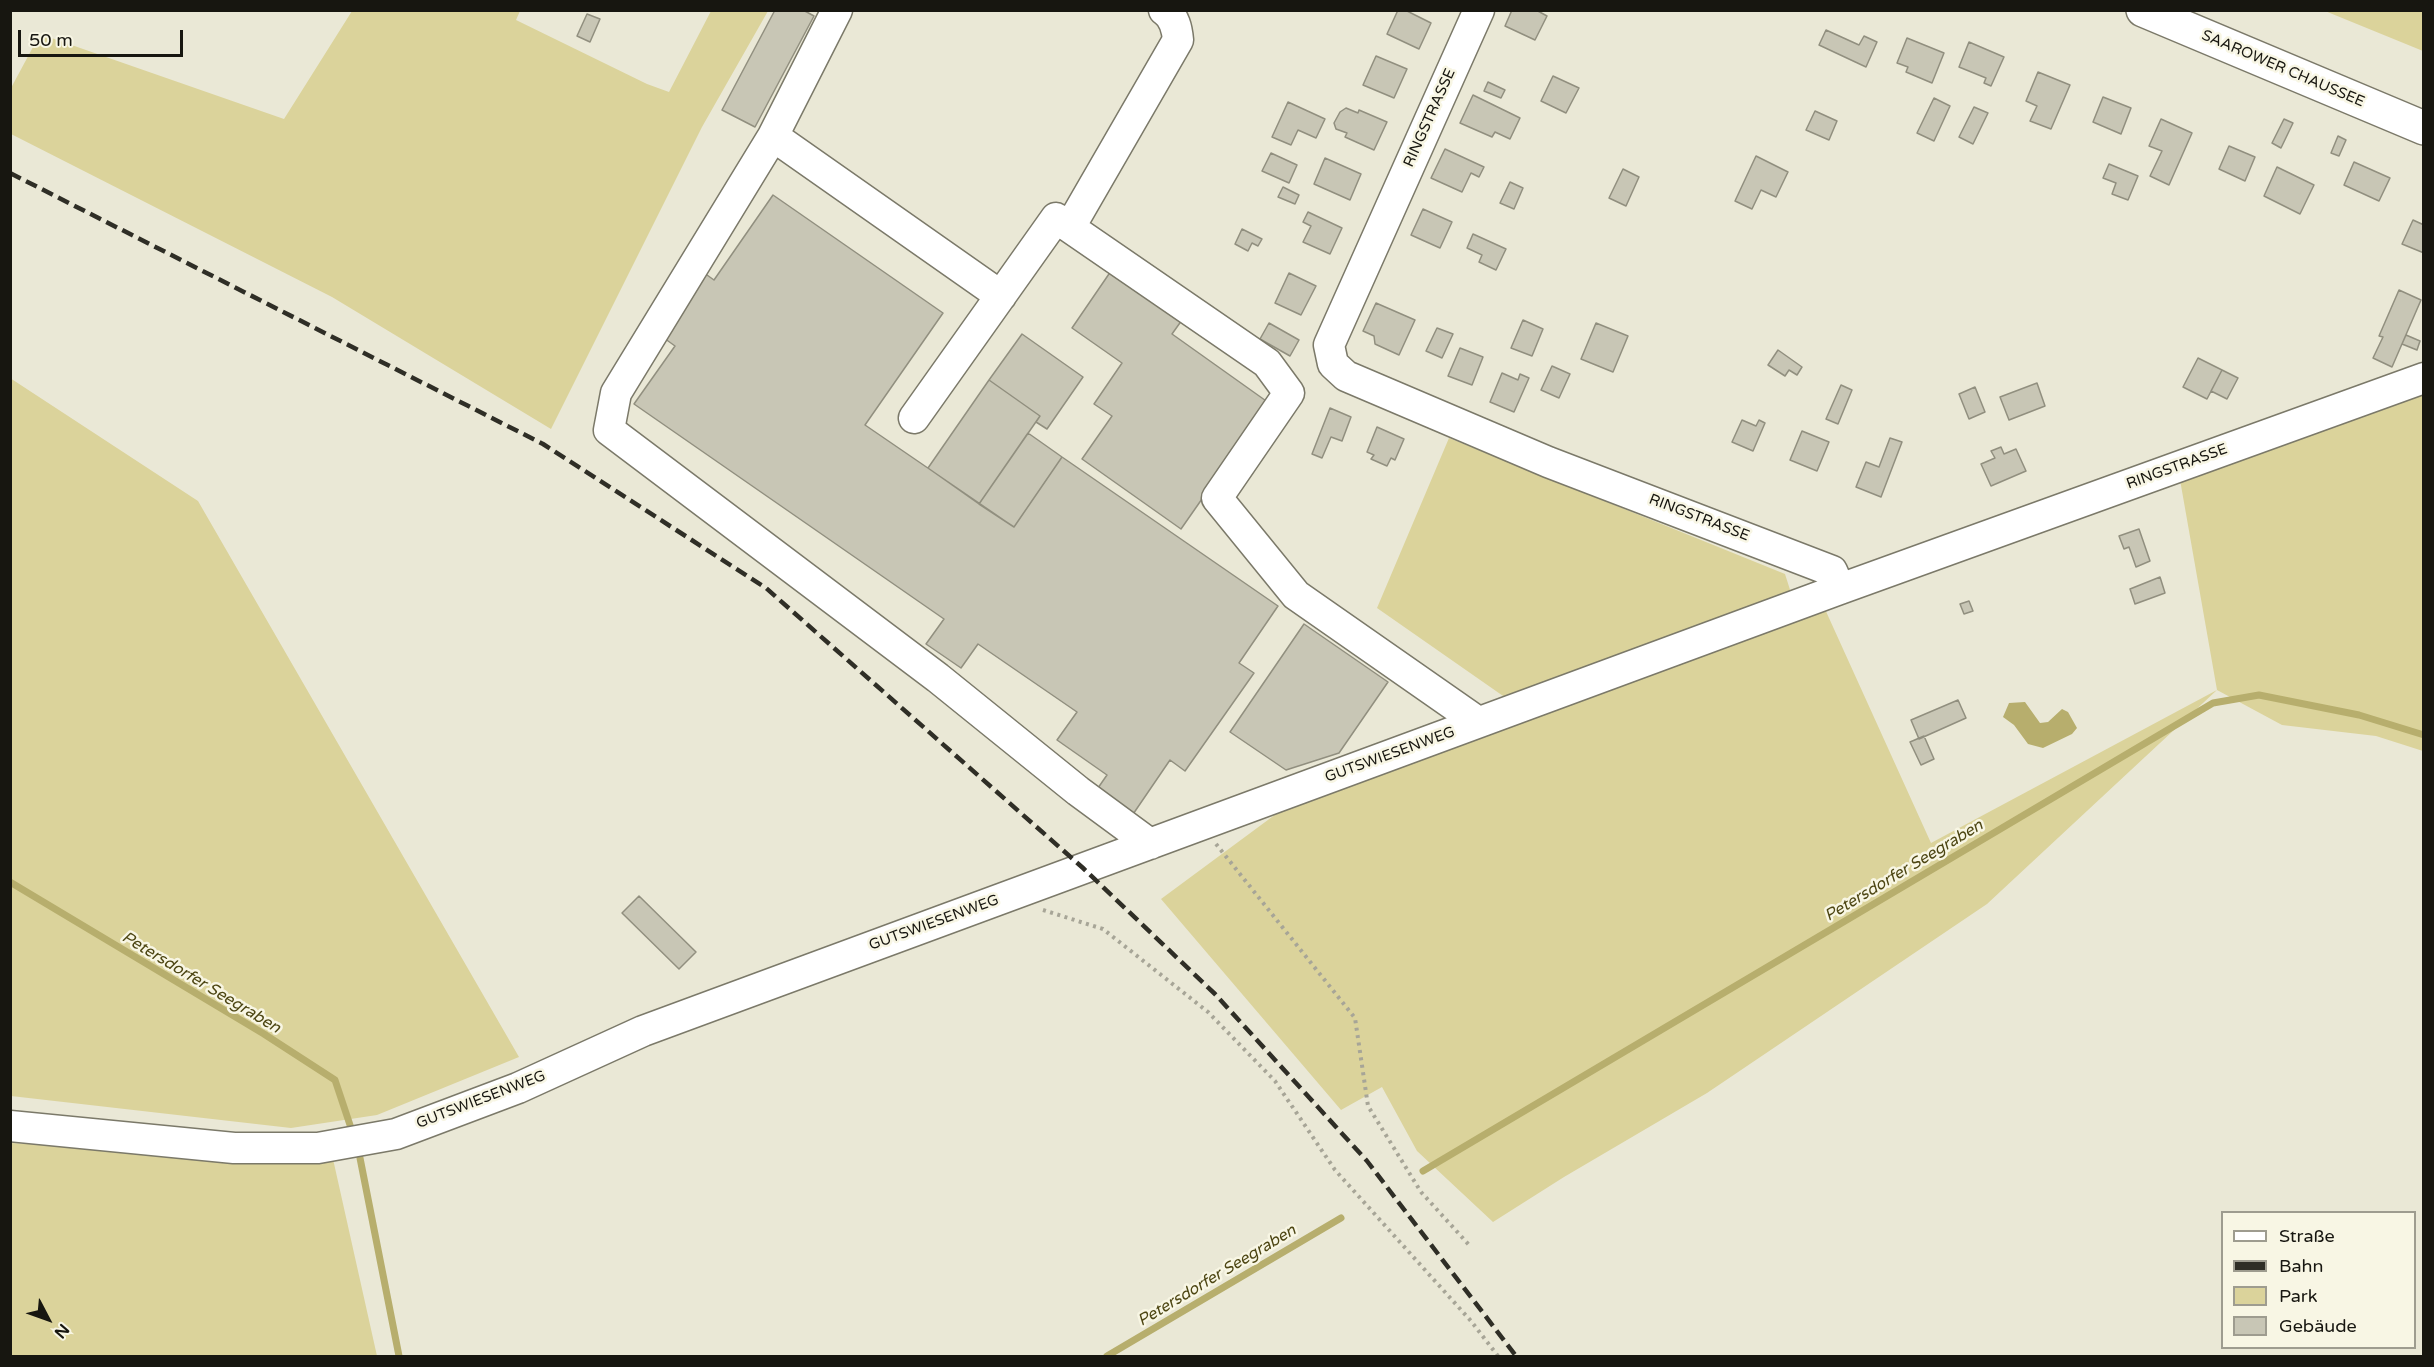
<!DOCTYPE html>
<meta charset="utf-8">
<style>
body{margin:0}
#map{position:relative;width:2434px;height:1367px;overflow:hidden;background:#eae8d6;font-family:"Varela Round",sans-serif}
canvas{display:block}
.frame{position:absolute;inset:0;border:12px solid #171610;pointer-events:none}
.legend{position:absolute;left:2221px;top:1211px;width:195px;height:138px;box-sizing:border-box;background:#f8f6e4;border:2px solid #9e9c8f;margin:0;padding:8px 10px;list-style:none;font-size:18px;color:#171610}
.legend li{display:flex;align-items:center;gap:12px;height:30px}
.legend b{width:30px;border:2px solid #9e9c8f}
.north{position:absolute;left:18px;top:1289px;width:60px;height:60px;-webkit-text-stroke:4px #f8f6e4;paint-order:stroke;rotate:131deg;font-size:16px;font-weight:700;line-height:24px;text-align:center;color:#171610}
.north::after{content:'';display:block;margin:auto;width:21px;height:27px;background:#171610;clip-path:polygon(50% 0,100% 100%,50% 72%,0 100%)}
.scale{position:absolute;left:18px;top:30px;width:165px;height:27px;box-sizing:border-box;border:3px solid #171610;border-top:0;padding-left:8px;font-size:18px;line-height:21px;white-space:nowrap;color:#171610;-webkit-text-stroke:4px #f8f6e4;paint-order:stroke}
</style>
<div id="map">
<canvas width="2434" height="1367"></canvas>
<div class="frame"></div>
<ul class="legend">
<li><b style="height:8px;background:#fff"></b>Straße</li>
<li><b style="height:8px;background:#2f2e26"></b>Bahn</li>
<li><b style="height:16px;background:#dbd39b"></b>Park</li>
<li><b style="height:16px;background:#c8c6b5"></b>Gebäude</li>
</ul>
<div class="north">N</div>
<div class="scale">50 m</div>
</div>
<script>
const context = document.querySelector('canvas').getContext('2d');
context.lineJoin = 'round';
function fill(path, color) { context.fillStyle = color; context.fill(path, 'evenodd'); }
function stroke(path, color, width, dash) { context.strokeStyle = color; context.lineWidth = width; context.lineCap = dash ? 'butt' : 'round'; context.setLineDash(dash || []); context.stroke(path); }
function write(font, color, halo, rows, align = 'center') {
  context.font = font + ' "Varela Round",sans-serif'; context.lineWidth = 5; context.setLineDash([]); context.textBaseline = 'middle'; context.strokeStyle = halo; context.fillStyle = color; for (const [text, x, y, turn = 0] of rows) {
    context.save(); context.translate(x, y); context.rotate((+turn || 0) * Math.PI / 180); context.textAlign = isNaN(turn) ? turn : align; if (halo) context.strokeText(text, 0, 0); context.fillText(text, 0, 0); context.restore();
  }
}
fill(new Path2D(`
 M352,11H520L516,20L647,84L669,92L711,11H768L702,127L551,429L332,297L11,134V88L40,34L284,119Z
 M2325,11H2423V51Z
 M10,378L198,501L519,1057L377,1115L291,1128L11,1096Z
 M2423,387V751L2376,736L2282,725L2217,690L1987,904L1707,1093L1564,1177L1493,1222L1417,1151L1382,1087L1341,1110L1161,899L1276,814L1824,607L1931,843L2217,690L2179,474Z
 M1449,438L1785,574L1792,596L1506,698L1377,608Z
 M10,1143L333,1159L377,1356H11Z`), '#dbd39b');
fill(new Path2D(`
 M2025,702L2040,723L2048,722L2062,709L2068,712L2077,728L2072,734L2043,748L2028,744L2014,725L2003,717L2009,703Z`), '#b7ae6d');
stroke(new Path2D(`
 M10,882L264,1034L335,1080L351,1128
 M360,1158L399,1356
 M1423,1171L2213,703L2259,695L2359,715L2424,735
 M1107,1356L1341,1218`), '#b7ae6d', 7);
const building = new Path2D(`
 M775,10H803L814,16L755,127L722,110Z
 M1398,10H1405L1431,23L1419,49L1387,34Z
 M1512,10H1536L1547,16L1535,40L1505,26Z
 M587,14L600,19L590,42L577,36Z
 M1826,30L1859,45L1864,36L1877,42L1866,67L1819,45Z
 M1907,38L1944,53L1932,83L1906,72L1908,67L1897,63Z
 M1969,42L2004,57L1991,86L1984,83L1986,78L1959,67Z
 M1376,56L1407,69L1394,98L1363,85Z
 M2038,72L2070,85L2051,129L2030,121L2037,106L2026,101Z
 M1553,76L1579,88L1566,113L1541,101Z
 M1488,82L1505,90L1501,98L1484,91Z
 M1473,95L1520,118L1510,139L1495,132L1492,137L1460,123Z
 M2103,97L2131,108L2121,134L2093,122Z
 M1934,98L1950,106L1934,141L1917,133Z
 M1288,102L1325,119L1316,138L1298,130L1291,145L1272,137Z
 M1974,107L1988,113L1973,144L1959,137Z
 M1346,108L1358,113L1359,110L1387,122L1374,150L1345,137L1347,133L1336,129L1334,123L1340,112Z
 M1815,111L1837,121L1829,140L1806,130Z
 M2161,119L2192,133L2169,185L2150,176L2162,151L2149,146Z
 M2284,119L2293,123L2281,148L2272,143Z
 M2338,136L2346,140L2339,156L2331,153Z
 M2229,146L2255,157L2245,181L2219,169Z
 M1445,149L1484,167L1479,177L1471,173L1462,192L1431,178Z
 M1271,153L1297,165L1289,183L1262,171Z
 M1756,156L1788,172L1776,197L1761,190L1752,209L1735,201Z
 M1325,158L1361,174L1350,200L1314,184Z
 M2354,162L2390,178L2379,201L2344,185Z
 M2109,164L2138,176L2128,200L2112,194L2116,183L2103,178Z
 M2277,167L2314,185L2300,214L2264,196Z
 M1623,169L1639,177L1626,206L1609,198Z
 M1510,182L1523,188L1514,209L1500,203Z
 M1283,187L1299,195L1295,204L1278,197Z
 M773,195L943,313L865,425L1014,527L1062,457L1278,606L1239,663L1254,673L1185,771L1170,760L1127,823L1091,798L1107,775L1057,740L1077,712L978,644L961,668L926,644L944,619L634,404L675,346L657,333L700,270L714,280Z
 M1423,209L1452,222L1440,248L1411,235Z
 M1308,212L1342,228L1330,254L1303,242L1311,226L1303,222Z
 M2413,220L2424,225V253L2402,244Z
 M1242,229L1262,239L1258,246L1252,243L1248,251L1235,244Z
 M1473,234L1506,249L1496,270L1479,262L1482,255L1467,248Z
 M1111,271L1182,320L1172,334L1269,403L1181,529L1082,459L1112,416L1094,404L1122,363L1072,328Z
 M1289,273L1316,286L1301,315L1275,303Z
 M2399,290L2421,300L2392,367L2373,358L2383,337L2379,336Z
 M1376,303L1415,320L1399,355L1375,344L1374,336L1363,331Z
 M1523,320L1543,329L1532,356L1511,348Z
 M1269,323L1299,340L1290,356L1260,339Z
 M1596,323L1628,336L1613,372L1581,359Z
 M1437,328L1453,334L1442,358L1426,351Z
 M1022,334L1083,377L1047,429L1036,422L1040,416L989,380Z
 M2406,335L2420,341L2417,350L2402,344Z
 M1460,348L1483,357L1472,385L1448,376Z
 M1778,350L1802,367L1797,375L1789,370L1785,376L1768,365Z
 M2198,358L2222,370L2207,399L2183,387Z
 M1552,366L1570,374L1559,398L1541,390Z
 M2222,370L2238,378L2227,399L2211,391Z
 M1502,373L1518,380L1520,374L1529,378L1514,412L1490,402Z
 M989,380L1040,416L979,504L928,468Z
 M2037,383L2045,406L2009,420L2000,397Z
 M1841,385L1852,390L1838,424L1826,419Z
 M1975,387L1985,412L1969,419L1959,394Z
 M1330,408L1351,417L1342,441L1331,437L1322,458L1312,454Z
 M1742,420L1756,426L1759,420L1765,423L1753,451L1732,442Z
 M1377,427L1404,439L1395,460L1391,458L1387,466L1371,459L1374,455L1367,452Z
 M1802,431L1829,442L1817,471L1790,460Z
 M1028,433L1062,457L1014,527L979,504Z
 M1890,438L1902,442L1881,497L1856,487L1866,462L1879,467Z
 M2001,447L2004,454L2016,449L2026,471L1991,486L1981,464L1995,458L1991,451Z
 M2139,529L2150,561L2136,567L2129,547L2124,549L2119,536Z
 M2160,577L2165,593L2135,604L2130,589Z
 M1969,601L1973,611L1964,614L1960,604Z
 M1304,624L1388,682L1339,753L1286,770L1230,732Z
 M1958,700L1966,718L1919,739L1911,720Z
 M1924,736L1934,759L1921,765L1910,742Z
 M639,896L696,952L679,969L622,913Z`);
fill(building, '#c8c6b5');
stroke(building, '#918f7f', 1.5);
const minor = new Path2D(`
 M837,10L773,136L1001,296
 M1479,10L1329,345L1333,364L1346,376L1548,462L1832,571L1840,589
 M773,136L616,393L609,430L938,678L1078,791L1150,844
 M1070,227L1178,40C1177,29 1175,17 1164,10
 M914,418L1056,218L1267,363L1289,393L1217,498L1296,595L1478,722
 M10,1126L234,1148H318L396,1134L518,1088L643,1031L1840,589L2424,378`);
const major = new Path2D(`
 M2143,10L2424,128`);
stroke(minor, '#7b7969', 33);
stroke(major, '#7b7969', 36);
stroke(new Path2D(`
 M1216,844L1355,1018L1368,1106L1421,1192L1470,1246
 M1043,910L1103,929L1208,1012L1275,1081L1335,1170L1471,1321L1498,1356`), '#a7a597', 4, [3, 4.5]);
stroke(minor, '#fff', 30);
stroke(major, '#fff', 33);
stroke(new Path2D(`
 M10,173L543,444L766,588L1083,868L1215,994L1367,1161L1516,1356`), '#2f2e26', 4.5, [12, 6]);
write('15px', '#171610', '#f8f6e4', [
 ["SAAROWER CHAUSSEE",2283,69,23],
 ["RINGSTRASSE",1430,118,-66],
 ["RINGSTRASSE",2177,467,-20],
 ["RINGSTRASSE",1699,518,21],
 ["GUTSWIESENWEG",1390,755,-20],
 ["GUTSWIESENWEG",934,923,-20],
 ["GUTSWIESENWEG",481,1100,-21]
]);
write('italic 16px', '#4d4613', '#f8f6e4', [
 ["Petersdorfer Seegraben",1904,871,-31],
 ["Petersdorfer Seegraben",201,983,31],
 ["Petersdorfer Seegraben",1217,1276,-31]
]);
</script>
